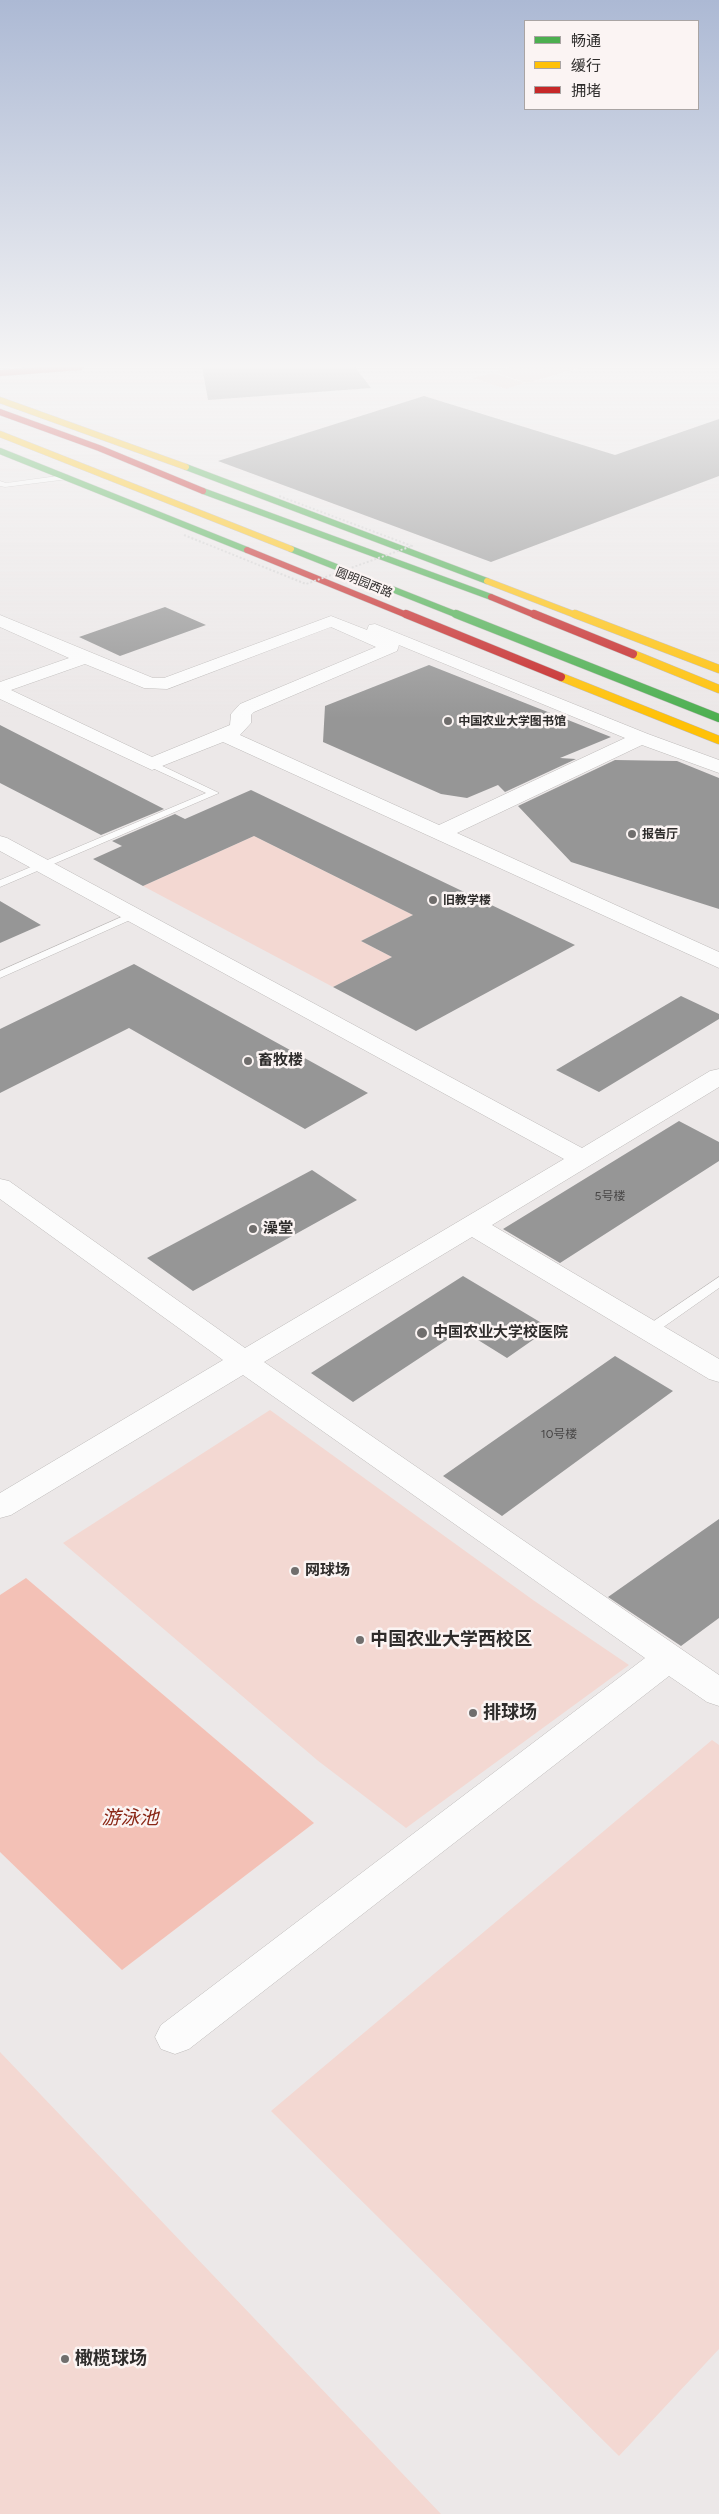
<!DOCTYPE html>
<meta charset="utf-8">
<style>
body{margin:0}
#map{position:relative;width:719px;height:2514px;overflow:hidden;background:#ece8e8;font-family:Figtree,"Noto Sans SC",sans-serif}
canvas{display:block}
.legend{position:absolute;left:524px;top:20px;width:175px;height:90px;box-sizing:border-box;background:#fbf4f3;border:1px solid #a9a4a3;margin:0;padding:6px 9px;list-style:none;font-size:15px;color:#2e2c2b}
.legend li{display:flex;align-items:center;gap:10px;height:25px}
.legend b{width:25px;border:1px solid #a9a4a3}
</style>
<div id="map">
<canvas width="719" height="2514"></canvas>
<ul class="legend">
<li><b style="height:6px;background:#4caf50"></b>畅通</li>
<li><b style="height:6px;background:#ffc107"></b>缓行</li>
<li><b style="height:6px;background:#c62828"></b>拥堵</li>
</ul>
</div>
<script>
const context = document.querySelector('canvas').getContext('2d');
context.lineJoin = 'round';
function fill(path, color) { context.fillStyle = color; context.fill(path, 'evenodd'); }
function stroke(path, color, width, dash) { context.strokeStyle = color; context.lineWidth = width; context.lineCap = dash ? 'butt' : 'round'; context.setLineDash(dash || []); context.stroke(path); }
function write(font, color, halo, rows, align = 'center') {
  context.font = font + ' Figtree,"Noto Sans SC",sans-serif'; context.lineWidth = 5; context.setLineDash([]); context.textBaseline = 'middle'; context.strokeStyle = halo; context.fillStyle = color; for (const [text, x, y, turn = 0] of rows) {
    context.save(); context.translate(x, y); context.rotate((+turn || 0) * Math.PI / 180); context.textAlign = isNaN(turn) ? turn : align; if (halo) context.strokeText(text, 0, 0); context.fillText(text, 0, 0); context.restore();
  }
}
fill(new Path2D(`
 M512,367H582L527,383L494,372Z
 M493,373L525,383L506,389L473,378Z
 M254,836L413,915L361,941L392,957L333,987L143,886Z
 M270,1410L533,1600L629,1665L406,1828L317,1760L63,1543Z
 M712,1740L719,1745V2349L619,2456L271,2111Z
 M0,2052L441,2514H0Z`), '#f3d8d2');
fill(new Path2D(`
 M26,1578L314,1823L122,1970L0,1852V1595Z`), '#f3c1b6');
fill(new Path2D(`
 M202,367H355L371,388L208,400Z
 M424,396L615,455L719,419V476L491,562L218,461Z
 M165,607L206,625L120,656L79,637Z
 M429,665L611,737L560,758L576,759L505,792L498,785L467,798L441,794L323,742L325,706Z
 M0,725L164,809L101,835L0,783Z
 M615,760L677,761L719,778V909L571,862L518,806Z
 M251,790L575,945L416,1031L333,987L392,957L361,941L413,915L254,836L143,886L93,859L122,846L112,841L175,814L185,819Z
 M0,901L41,925L0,943Z
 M134,964L368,1093L305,1129L129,1028L0,1093V1029Z
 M681,996L719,1014V1019L599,1092L556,1070Z
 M679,1121L719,1142V1161L560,1263L503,1229Z
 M312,1170L357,1200L193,1291L147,1258Z
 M463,1276L550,1328L507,1358L462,1330L353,1402L311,1373Z
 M615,1356L673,1391L502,1516L443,1476Z
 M719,1519V1618L681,1646L608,1597Z`), '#969696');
const lane = new Path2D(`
 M65,475H68V479L5,487L0,486V481L6,483Z
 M152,761L219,793L0,887V880L206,793L148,766L147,764Z
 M135,911L141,914L139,916L0,978V971Z
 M719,1277V1288L655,1333H645L643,1330L645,1327Z`);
const street = new Path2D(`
 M0,615L153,678H164L331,616L367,630L369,625L375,624L648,734L719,760V773L642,745L457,833L719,952V968L223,742L152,770L0,699V682L69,658L0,627ZM331,627L376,647L240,704L231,714L230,725L152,757L11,690L85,664L144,688L167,689ZM399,645L625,738L439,825L240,735L251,723V715L254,712L397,651Z
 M0,836L7,838L582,1148L710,1071L719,1069V1087L492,1225L719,1359V1382L709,1379L472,1237L264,1362L719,1675V1706L707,1702L669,1676L189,2049L175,2054L161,2049L155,2037L161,2025L645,1658L243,1375L11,1515L0,1518V1493L223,1360L0,1199V1179L9,1181L245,1348L564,1159L0,851Z`);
const fastFar1 = new Path2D(`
 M0,451L247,550
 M186,467L487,581
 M203,491L491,597
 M291,549L460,616`);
const fast = new Path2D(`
 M456,614L719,718`);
const slowFar1 = new Path2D(`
 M0,400L186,467
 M0,434L291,549
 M487,581L578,616`);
const slow = new Path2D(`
 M575,614L719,669
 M633,654L719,689
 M561,677L719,740`);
const jamFar1 = new Path2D(`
 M0,373L80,367
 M0,412L99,448L203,491
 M247,550L409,616
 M491,597L537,616`);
const jam = new Path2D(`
 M406,614L561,677
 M534,614L633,654`);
stroke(lane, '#bdbab9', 1);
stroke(street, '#bdbab9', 1);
stroke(fastFar1, '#bdbab9', 7);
stroke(fast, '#bdbab9', 9);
stroke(slowFar1, '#bdbab9', 7);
stroke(slow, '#bdbab9', 9);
stroke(jamFar1, '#bdbab9', 7);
stroke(jam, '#bdbab9', 9);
fill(lane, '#fcfcfc');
fill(street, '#fcfcfc');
stroke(fastFar1, '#4caf50', 6);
stroke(fast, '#4caf50', 8);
stroke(slowFar1, '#ffc107', 6);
stroke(slow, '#ffc107', 8);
stroke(jamFar1, '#c62828', 6);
stroke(jam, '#c62828', 8);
stroke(new Path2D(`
 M184,535L306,584L412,546L279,496`), '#d4d3d3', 2, [2, 2]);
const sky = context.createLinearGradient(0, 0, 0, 719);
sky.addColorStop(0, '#acb9d4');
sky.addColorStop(0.51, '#f6f5f5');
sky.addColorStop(1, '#f6f5f500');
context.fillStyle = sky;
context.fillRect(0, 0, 719, 719);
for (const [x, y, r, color] of [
 [448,721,5,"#706e6d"],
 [632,834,5,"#706e6d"],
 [433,900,5,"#706e6d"],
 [248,1061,5,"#706e6d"],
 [253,1229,5,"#706e6d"],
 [422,1333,6,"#706e6d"],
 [295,1571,5,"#706e6d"],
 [360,1640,5,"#706e6d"],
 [473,1713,5,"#706e6d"],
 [65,2359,5,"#706e6d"]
]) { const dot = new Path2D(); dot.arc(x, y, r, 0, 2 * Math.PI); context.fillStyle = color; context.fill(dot); stroke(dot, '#fbf4f3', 2); }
write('12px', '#2e2c2b', '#fbf4f3', [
 ["圆明园西路",364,583,22]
]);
write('bold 12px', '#2e2c2b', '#fbf4f3', [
 ["中国农业大学图书馆",458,721],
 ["报告厅",642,834],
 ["旧教学楼",443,900]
], 'left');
write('12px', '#484646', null, [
 ["5号楼",610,1196],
 ["10号楼",559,1434]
]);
write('bold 15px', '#2e2c2b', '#fbf4f3', [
 ["畜牧楼",258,1061],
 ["澡堂",263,1229],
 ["中国农业大学校医院",433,1333],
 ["网球场",305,1571]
], 'left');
write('bold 18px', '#2e2c2b', '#fbf4f3', [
 ["中国农业大学西校区",370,1640],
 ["排球场",483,1713],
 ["橄榄球场",75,2359]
], 'left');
write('italic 19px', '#892615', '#fbf4f3', [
 ["游泳池",130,1818]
]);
</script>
